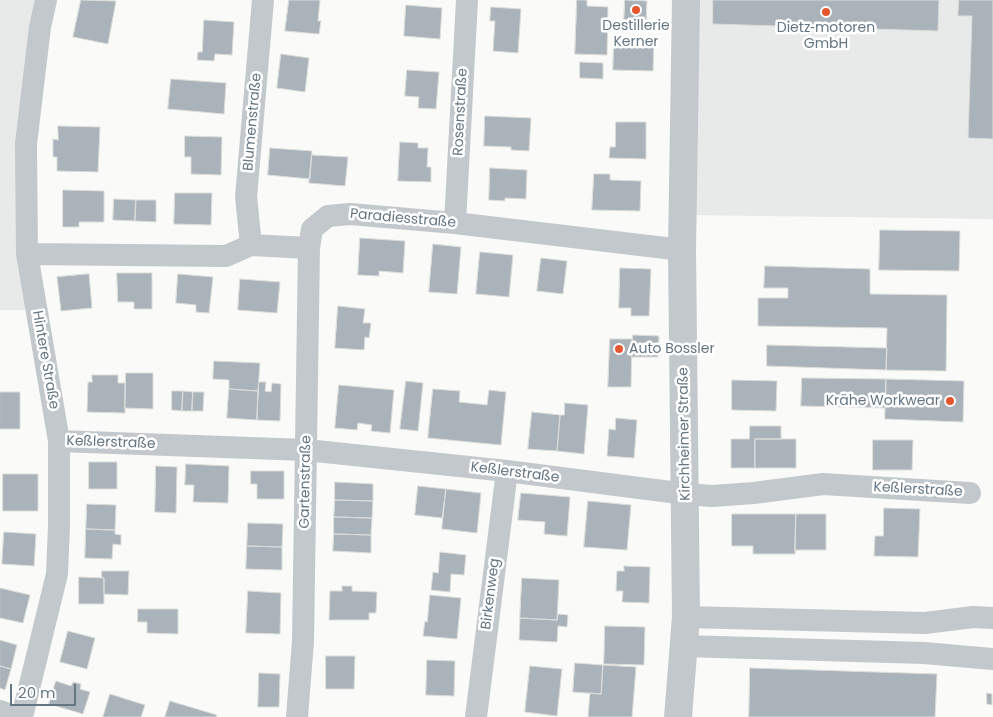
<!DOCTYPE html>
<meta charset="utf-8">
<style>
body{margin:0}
#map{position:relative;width:993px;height:717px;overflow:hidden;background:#fafaf8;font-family:Poppins,sans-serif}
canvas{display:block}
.scale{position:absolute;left:10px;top:684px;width:66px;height:22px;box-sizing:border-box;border:2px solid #657683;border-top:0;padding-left:6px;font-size:15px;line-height:18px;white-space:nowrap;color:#657683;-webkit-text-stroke:4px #fff;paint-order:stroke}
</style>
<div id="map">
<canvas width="993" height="717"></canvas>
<div class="scale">20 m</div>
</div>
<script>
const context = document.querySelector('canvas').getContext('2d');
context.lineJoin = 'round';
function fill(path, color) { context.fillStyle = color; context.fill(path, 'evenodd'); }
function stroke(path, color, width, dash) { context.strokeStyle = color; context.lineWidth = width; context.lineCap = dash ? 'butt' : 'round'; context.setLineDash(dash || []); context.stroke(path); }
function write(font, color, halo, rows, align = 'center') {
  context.font = font + ' Poppins,sans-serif'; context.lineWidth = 5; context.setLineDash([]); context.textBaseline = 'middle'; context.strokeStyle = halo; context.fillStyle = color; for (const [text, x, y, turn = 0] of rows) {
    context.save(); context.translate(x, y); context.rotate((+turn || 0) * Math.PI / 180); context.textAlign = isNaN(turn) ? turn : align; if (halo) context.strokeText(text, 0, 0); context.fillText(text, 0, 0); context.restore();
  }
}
fill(new Path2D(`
 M0,0H50L31,97L35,310H0Z
 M686,0H993V219L683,215Z`), '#e8e9e9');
const building = new Path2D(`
 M81,0L116,1L108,44L73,37Z
 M289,0H320L318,21H321L319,34L285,31Z
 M577,0H587V6L608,7L607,55L575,54Z
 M625,0L647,1L646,21L624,20Z
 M713,0H939L938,31L713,24Z
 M959,0H993V139L968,138L972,16H958Z
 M406,5L442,8L440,39L404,36Z
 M491,7L521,9L518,53L493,51L495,21H490Z
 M204,20L234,22L232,55L215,54L214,61L197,60L198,52H202Z
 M614,42L654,43L653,71L613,70Z
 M281,54L309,58L305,92L277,88Z
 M580,62L603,63V79L580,78Z
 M407,70L439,72L436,109L418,108L419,97L405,96Z
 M171,79L226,83L224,114L168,109Z
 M485,116L531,118L529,151L511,150V147L484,146Z
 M616,122H646V159L609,158L610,147H615Z
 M58,126L100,127L98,172L57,171V157H53V139L58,140Z
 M185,136L222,137L221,175L191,174V157H185Z
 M400,142L418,143V148H428L427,167H431V182L398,181Z
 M270,148L312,151L310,179L268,175Z
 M312,155L348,157L345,186L309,183Z
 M490,168L527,170L526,199L505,198V201L489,200Z
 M594,174H610V180L641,181L640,211L592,210Z
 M63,190L104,191V222H79V227H63Z
 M175,193H212L211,225L174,224Z
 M114,199L136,200L135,221L113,220Z
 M136,200H156V222L135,221Z
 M880,230L960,231L959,271L879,270Z
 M360,238L405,241L403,273L379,271V276L358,275Z
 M433,244L461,247L457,294L429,292Z
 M480,252L513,255L509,297L476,294Z
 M541,258L567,261L563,294L537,291Z
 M765,266L870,269V294L947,295L946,371L886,370L887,328L758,326V298H788V288H764Z
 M620,268L651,269L649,316H631V308H619Z
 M117,273H152V309H134V302H118Z
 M89,274L92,308L61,311L57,277Z
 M178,274L213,277L209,313L196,312V305L176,303Z
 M240,279L280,282L277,313L238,310Z
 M338,306L365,309L363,323H371L369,338L365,337L364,350L335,348Z
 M633,335L659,336L658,357H632Z
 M610,339H632L631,387H608Z
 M767,345L887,348L886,370L767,366Z
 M214,361L260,363L258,391L229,389V380L213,379Z
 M126,373H153V409L125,408Z
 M92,375H118V383H125V413L87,412L88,382H92Z
 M802,378L886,379V408L801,406Z
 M886,379L964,381L963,422L885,419Z
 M732,380L777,381L776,411L732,410Z
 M406,381L423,383L418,431L400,429Z
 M259,382H266L265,391L271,392L272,383L281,384L280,421L257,420Z
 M339,385L394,390L390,433L371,431L372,425L358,423L357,430L335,428Z
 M229,389L258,391L257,420L227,418Z
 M433,389L460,391L459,402L487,405L489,390L506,392L501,445L428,438Z
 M172,391H183L182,411L172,410Z
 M183,391L193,392L192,411H182Z
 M0,392H20V429H0Z
 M193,392H204L203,411H192Z
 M565,403L588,405L584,454L557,451L560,415H564Z
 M532,412L560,415L557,451L528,449Z
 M616,418L637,420L634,458L607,456L609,429L615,430Z
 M750,426H781V439H755V468H731V439H749Z
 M755,439H796V468H755Z
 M873,440H913L912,470H873Z
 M89,462H117V489H89Z
 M186,464L229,466L228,503L193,502L194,485H185Z
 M156,466L177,467L176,513L155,512Z
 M251,471H284V499H257V484H251Z
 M3,474H38V511H3Z
 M335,482L373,484V501L335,500Z
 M418,486L446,489L442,518L415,515Z
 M446,489L481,493L477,533L442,529Z
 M521,493L570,497L567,536L544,534L545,522L518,520Z
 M335,500L373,501L372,518L334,517Z
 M588,501L631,505L627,550L584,547Z
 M87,504L116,505L115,530L86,529Z
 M884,508L920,509L918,557L874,556L875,536H883Z
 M732,514H796L795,554H753V546H732Z
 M796,514H826V550H795Z
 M334,517L372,518L371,535L334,534Z
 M248,523L283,524L282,547L247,546Z
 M86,529L115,530V534L121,535V545L113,544L112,559L85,558Z
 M4,532L36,534L34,566L2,564Z
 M334,534L371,535V553L333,551Z
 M247,546L282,547V570L246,569Z
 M440,552L466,555L464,575L451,574L450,592L431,590L433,572L438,573Z
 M624,566L650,567L649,603L622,602L623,591H616L617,571H624Z
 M102,571H129L128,595L104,594V578H102Z
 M79,577L104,578V604H79Z
 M522,578L559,580L557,620L520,618Z
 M342,586H352V591L377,592L376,613H369V620H329L330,591H342Z
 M0,588L30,595L23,623L0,618Z
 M248,591L281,593L280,634L246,633Z
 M430,595L461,598L457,639L423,636L425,621L427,622Z
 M138,609H178V634L147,633V622H138Z
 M558,614L568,615L567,627L558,626L557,642L519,640L520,618L557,620Z
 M605,626L645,627L644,665L604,664Z
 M68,631L95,638L87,669L60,662Z
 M0,640L17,645L11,669L0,666Z
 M326,656H355L354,689H326Z
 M427,660L455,661L454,696L426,695Z
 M575,663L603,665L601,694L573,692Z
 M603,665L636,667L632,717H588L590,693L601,694Z
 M0,666L11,669L5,690L0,688Z
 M530,666L562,669L557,716L525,712Z
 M750,668L937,674L935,717H749Z
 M259,673L280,674L279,707H258Z
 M56,681L71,686L73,682L81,684L80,689L90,692L83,714L49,704Z
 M987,693L992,694V705L987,704Z
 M110,694L145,705L141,717H103Z
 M170,701L217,715L216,717H165Z`);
fill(building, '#aab3b9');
stroke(building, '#dcdcda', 1);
stroke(new Path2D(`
 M455,223L467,0
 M251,245L246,197L263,0
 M27,254L226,256L251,245L309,248L312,229L328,216L350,214L455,223L682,250
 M59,441L306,450L507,471L686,494L712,496L754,493L823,484L970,493
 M686,617L925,623L973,617L993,618
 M684,646L924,653L993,659
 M0,711L16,717
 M22,717L57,574L59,526V441L27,254L26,144L40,27L46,0
 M297,717L303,641L309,248
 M476,717L507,471`), '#c3c8cc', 22);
stroke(new Path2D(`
 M678,717L686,617L682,250L686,0`), '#c3c8cc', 28);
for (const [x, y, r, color] of [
 [636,10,5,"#e4572e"],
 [826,12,5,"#e4572e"],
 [619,349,5,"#e4572e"],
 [950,401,5,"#e4572e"]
]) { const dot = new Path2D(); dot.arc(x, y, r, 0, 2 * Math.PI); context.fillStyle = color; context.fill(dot); stroke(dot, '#fff', 2); }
write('14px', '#657683', '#fff', [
 ["Destillerie",636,26],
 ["Kerner",636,42],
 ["Dietz‐motoren",826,28],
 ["GmbH",826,44],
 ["Auto Bossler",629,349,"left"],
 ["Krähe Workwear",940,401,"right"]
]);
write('14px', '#657683', '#fff', [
 ["Rosenstraße",461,112,-87],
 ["Blumenstraße",253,122,-85],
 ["Paradiesstraße",403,219,5],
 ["Hintere Straße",45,360,80],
 ["Kirchheimer Straße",685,434,-91],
 ["Keßlerstraße",111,443,2],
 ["Keßlerstraße",515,473,7],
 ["Gartenstraße",306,482,-89],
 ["Keßlerstraße",918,490,3],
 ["Birkenweg",491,594,-83]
]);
</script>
